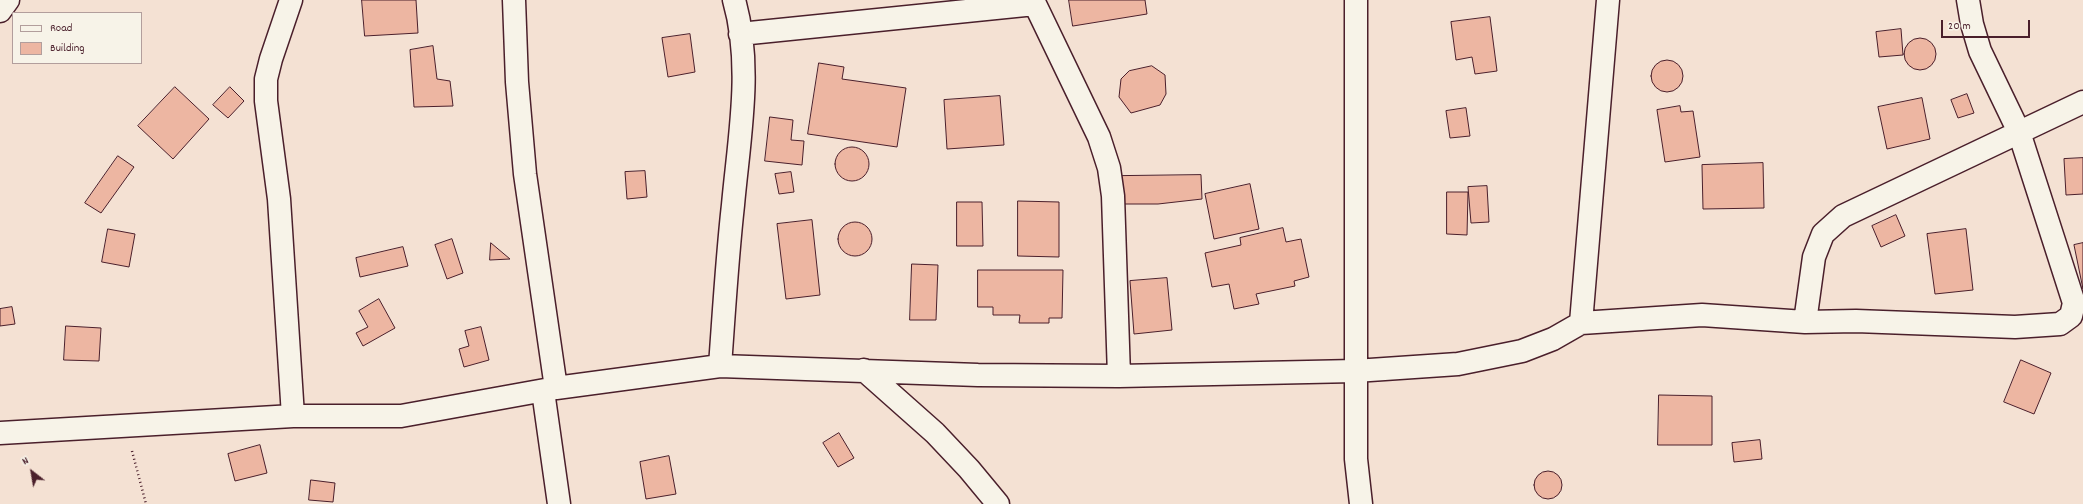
<!DOCTYPE html>
<style>
body{margin:0}
#map{position:relative;width:2083px;height:504px;overflow:hidden;background:#f4e1d3;font-family:Dekko,sans-serif}
canvas{display:block}
.legend{position:absolute;left:12px;top:12px;width:130px;height:52px;box-sizing:border-box;background:#f7f3e8;border:1px solid #b29e9c;margin:0;padding:5px 7px;list-style:none;font-size:12px;color:#4a1f2b}
.legend li{display:flex;align-items:center;gap:8px;height:20px}
.legend b{width:20px;border:1px solid #b29e9c}
.north{position:absolute;left:12px;top:452px;width:40px;height:40px;-webkit-text-stroke:3px #f7f3e8;paint-order:stroke;rotate:329deg;font-size:11px;font-weight:700;line-height:16px;text-align:center;color:#4a1f2b}
.north::after{content:'';display:block;margin:auto;width:14px;height:18px;background:#4a1f2b;clip-path:polygon(50% 0,100% 100%,50% 72%,0 100%)}
.scale{position:absolute;left:1941px;top:20px;width:89px;height:18px;box-sizing:border-box;border:2px solid #4a1f2b;border-top:0;padding-left:5px;font-size:12px;line-height:14px;white-space:nowrap;color:#4a1f2b;-webkit-text-stroke:3px #f7f3e8;paint-order:stroke}
</style>
<div id="map">
<canvas width="2083" height="504"></canvas>
<ul class="legend">
<li><b style="height:5px;background:#f7f3e8"></b>Road</li>
<li><b style="height:11px;background:#edb6a2"></b>Building</li>
</ul>
<div class="north">N</div>
<div class="scale">20 m</div>
</div>
<script>
const context = document.querySelector('canvas').getContext('2d');
context.lineJoin = 'round';
function fill(path, color) { context.fillStyle = color; context.fill(path, 'evenodd'); }
function stroke(path, color, width, dash) { context.strokeStyle = color; context.lineWidth = width; context.lineCap = dash ? 'butt' : 'round'; context.setLineDash(dash || []); context.stroke(path); }
const building = new Path2D(`
 M362,0H416L418,33L365,36Z
 M1069,0H1145L1147,14L1073,26Z
 M1490,17L1497,71L1475,74L1472,57L1456,60L1451,22Z
 M1901,29L1903,55L1879,57L1876,32Z
 M690,34L695,72L668,77L662,38Z
 M1904 54a16 16 0 1 1 32 0a16 16 0 1 1-32 0Z
 M433,46L437,79L450,81L453,106L414,107L410,50Z
 M1651 76a16 16 0 1 1 32 0a16 16 0 1 1-32 0Z
 M819,63L844,67L842,79L906,88L897,147L808,134Z
 M1152,66L1165,75L1166,94L1160,105L1131,113L1119,97L1121,79L1129,71Z
 M175,87L209,119L173,159L138,126Z
 M230,87L244,101L228,118L213,105Z
 M1967,94L1974,113L1958,118L1951,100Z
 M1000,96L1004,145L947,149L944,100Z
 M1922,98L1930,139L1887,149L1878,107Z
 M1680,106L1681,112L1693,111L1700,157L1665,162L1657,110Z
 M1466,108L1470,136L1450,138L1446,111Z
 M770,117L793,120L791,140L804,141L802,165L765,161Z
 M835 164a17 17 0 1 1 34 0a17 17 0 1 1-34 0Z
 M118,156L134,167L101,213L85,203Z
 M2083,158V194L2066,195L2064,159Z
 M1763,163L1764,208L1703,209L1702,165Z
 M645,171L647,197L627,199L625,172Z
 M791,172L794,192L779,194L775,174Z
 M1201,175L1202,199L1158,204H1124L1121,176Z
 M1250,184L1259,229L1214,239L1205,194Z
 M1487,186L1489,222L1471,223L1468,187Z
 M1447,192H1468L1467,235L1447,234Z
 M1018,201L1059,202V257L1018,256Z
 M957,202H982L983,246H957Z
 M1896,215L1905,236L1881,247L1872,226Z
 M812,220L820,295L786,299L777,224Z
 M838 239a17 17 0 1 1 34 0a17 17 0 1 1-34 0Z
 M1283,228L1286,242L1301,239L1309,277L1294,281L1295,286L1256,294L1259,304L1234,309L1229,284L1212,287L1205,253L1241,245L1240,238Z
 M108,229L135,234L129,267L102,262Z
 M1966,229L1973,290L1935,294L1927,234Z
 M452,239L463,273L447,279L435,245Z
 M491,243L510,259L490,260Z
 M2083,243V289L2074,245Z
 M403,247L408,266L360,277L356,258Z
 M912,264L938,265L936,320H910Z
 M978,270H1063L1062,318H1049V323H1019L1020,315H993V307H978Z
 M1167,278L1172,330L1134,334L1130,281Z
 M379,299L395,328L363,346L356,333L368,327L359,311Z
 M12,307L15,324L0,326V309Z
 M66,326L101,328L99,361L64,360Z
 M481,327L489,360L464,367L459,349L469,346L465,331Z
 M2021,360L2051,373L2034,414L2004,402Z
 M1659,395L1712,396V445H1658Z
 M839,433L854,458L838,467L823,443Z
 M1760,440L1762,459L1734,462L1732,443Z
 M260,445L267,473L235,481L228,454Z
 M669,456L676,494L646,499L640,462Z
 M1534 485a14 14 0 1 1 28 0a14 14 0 1 1-28 0Z
 M311,480L335,483L333,502L309,500Z`);
fill(building, '#edb6a2');
stroke(building, '#4a1f2b', 1);
const minor = new Path2D(`
 M291,0L271,59L266,79V101L279,199L293,416
 M514,0L517,82L525,174L556,388
 M1033,0L1099,137L1109,168L1113,196L1119,376
 M1356,0V459L1361,504
 M0,11L8,0
 M740,34L1035,4
 M1805,322L1814,257L1823,234L1843,216L2083,102
 M1581,323L1608,0
 M720,366C724,312 727,259 733,205C739,138 753,66 734,0
 M864,370L935,433L969,469L998,504
 M543,391L559,504
 M0,433L293,416H401L556,388L720,366L978,375L1119,376L1355,371L1458,364L1522,351L1553,339L1581,323L1702,315L1805,322L1856,321L2015,327L2060,324L2071,316L2074,303L2019,132L1980,51L1972,24L1968,0`);
stroke(minor, '#4a1f2b', 25);
stroke(new Path2D(`
 M132,451L146,504`), '#4a1f2b', 2.5, [1, 3]);
stroke(minor, '#f7f3e8', 22);
</script>
